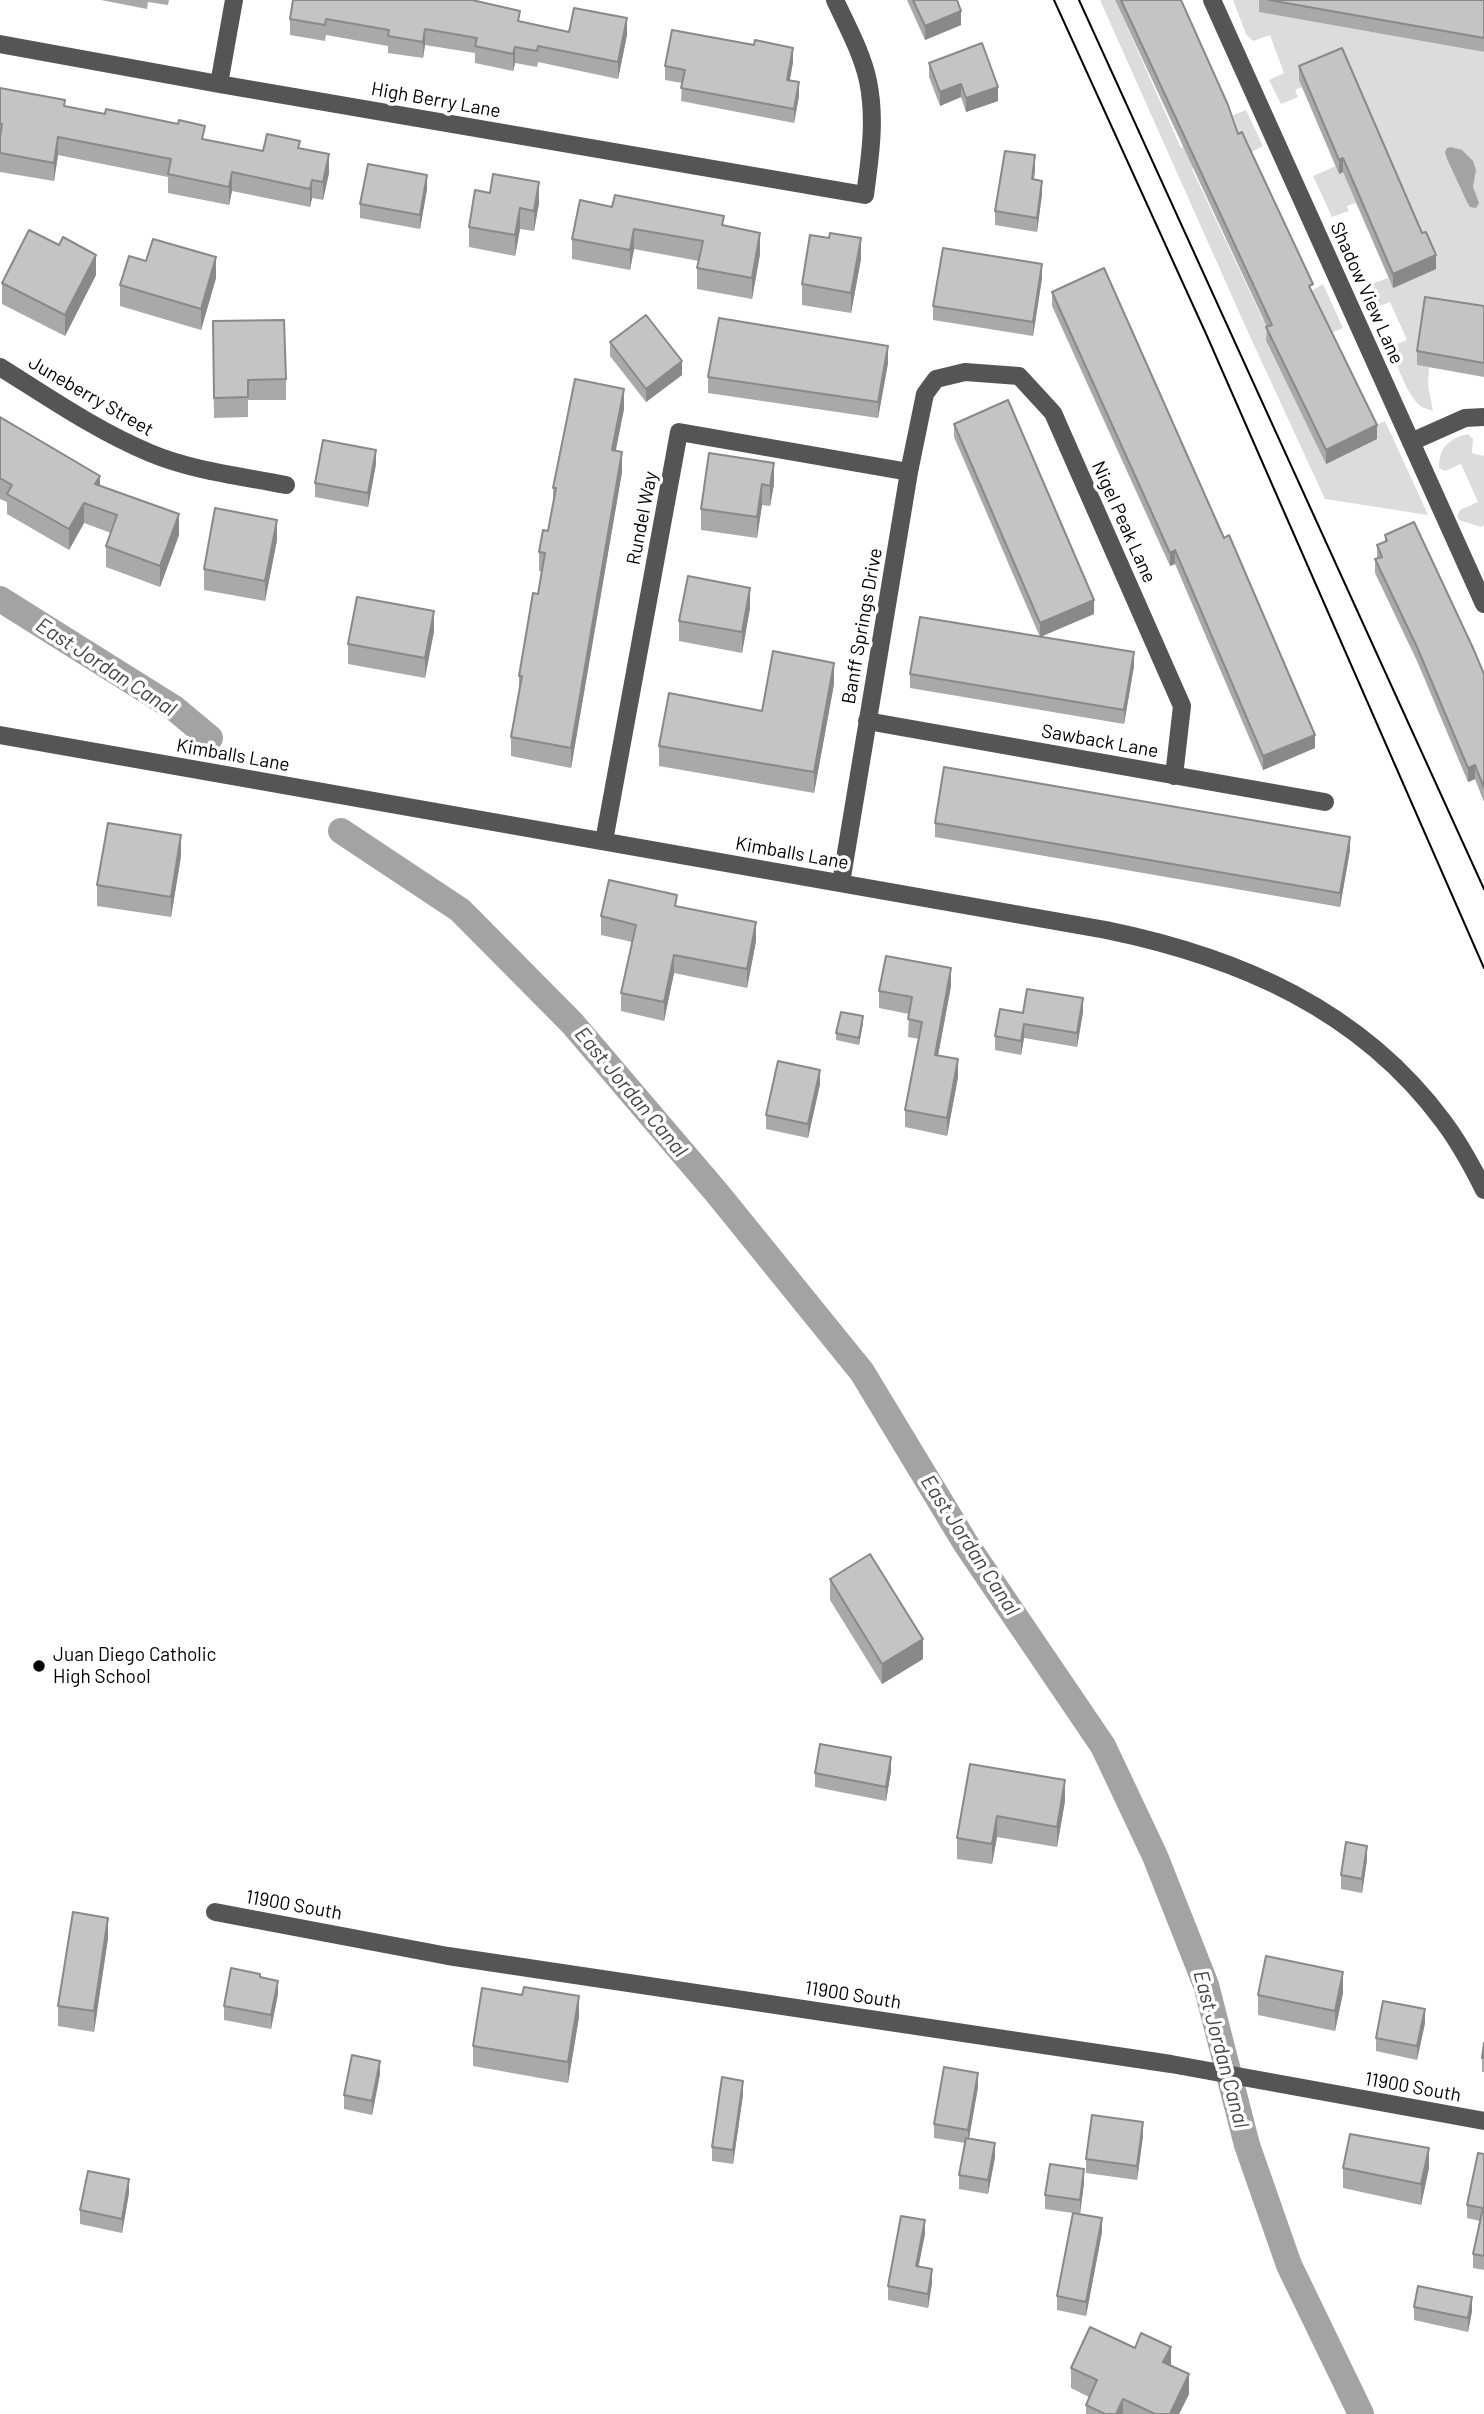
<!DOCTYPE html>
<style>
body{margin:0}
canvas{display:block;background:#fff}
</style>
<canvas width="1484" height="2414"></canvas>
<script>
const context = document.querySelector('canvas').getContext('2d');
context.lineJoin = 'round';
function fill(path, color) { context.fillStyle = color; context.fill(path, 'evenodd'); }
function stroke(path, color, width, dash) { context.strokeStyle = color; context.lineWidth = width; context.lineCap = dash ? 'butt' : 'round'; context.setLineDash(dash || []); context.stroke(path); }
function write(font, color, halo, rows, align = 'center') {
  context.font = font + ' Barlow,sans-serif'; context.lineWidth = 7; context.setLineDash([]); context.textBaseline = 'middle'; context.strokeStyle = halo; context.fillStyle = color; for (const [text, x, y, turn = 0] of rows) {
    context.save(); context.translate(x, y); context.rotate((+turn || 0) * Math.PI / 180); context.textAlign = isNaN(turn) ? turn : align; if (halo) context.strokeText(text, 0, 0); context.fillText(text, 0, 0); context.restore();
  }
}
fill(new Path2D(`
 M1100,0H1115L1181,148L1236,125L1233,115L1246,110L1263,146L1250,153L1245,144L1192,169L1263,320L1323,284L1343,328L1331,333L1266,342L1326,463L1372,427L1385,421L1428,515L1325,499L1248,332Z
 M1233,0H1262L1260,12L1484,52V320L1417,365L1429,367L1428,385L1433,411C1428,409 1422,408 1418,404C1407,393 1394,361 1392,346L1407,340L1390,302L1372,309L1363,287L1388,278L1393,287L1356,203L1347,206L1349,211L1332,217L1313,176L1336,166L1302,87L1295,90L1298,97L1281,104L1269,80L1284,73L1270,35L1253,41L1246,34Z
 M1468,434L1473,439L1472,453L1484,456V525L1481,527L1459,520L1457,516L1460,510L1478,502L1461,464L1445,471L1439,468C1439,448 1448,439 1468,434Z`), '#dcdcdc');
fill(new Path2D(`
 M1451,147L1462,150L1473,161L1476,170L1473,187L1479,203L1476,208L1470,207L1467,202L1447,159L1445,152L1447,148Z`), '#a3a3a3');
stroke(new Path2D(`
 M0,599L174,708L210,738
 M341,831L460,910L572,1023L717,1193L862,1372L966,1544L1103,1746L1155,1856L1206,1985L1247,2145L1289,2265L1361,2414`), '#a3a3a3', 26);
stroke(new Path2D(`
 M1212,0L1484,604
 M0,44L219,84L865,195C870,157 876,120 868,81C862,53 847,26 835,0
 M219,84L234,0
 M0,367C48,397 97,431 150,453C193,471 241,476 286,485
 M1411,442L1465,418L1484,417
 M867,721L1325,802
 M0,735L1106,930C1238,957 1360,1009 1443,1121C1459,1142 1472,1166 1484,1190
 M604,841L679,432L909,472
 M841,883L909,472L925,394L936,379L965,372L1019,376L1053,413L1182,706L1174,776
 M215,1912L448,1956L1171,2064L1484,2121`), '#555', 18);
stroke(new Path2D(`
 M1054,0L1207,336L1484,968
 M1079,0L1484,889`), '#000', 2);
fill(new Path2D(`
 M101,0H169L168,5L148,2L147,9Z
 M907,0H957L961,25L925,40Z
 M1115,0H1181L1238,134L1313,294L1377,439L1326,464L1266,341L1267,327Z
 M1259,0H1484V52L1259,12Z
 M290,19L520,21L569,32L627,35L618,79L538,62L537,67L515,63L513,71L475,63V53L425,45L423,58L388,53V46L326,35L325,41L290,35Z
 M793,62L790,80L799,96L794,123L681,101L682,83L665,80V66Z
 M929,63L998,101L966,112L961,97L940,106L929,77Z
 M1299,66L1436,269L1393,288L1343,172L1339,174L1299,80Z
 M0,88L65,106L205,139L263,151L300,149L329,173L323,200L312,198L310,207L232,191L229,205L168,193V177L58,155L54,181L0,172Z
 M1035,169L1034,179L1042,194L1037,232L995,225V211Z
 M427,189L420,229L360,218V204Z
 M490,193L539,203L534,231L520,229L515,256L469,247V227Z
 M612,207L724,226L760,254L752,299L697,289V268L699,261L634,249L630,270L572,259V239Z
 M59,245L96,275L65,336L2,304V283Z
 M861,259L851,313L802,305V284Z
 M216,278L201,330L120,306V285Z
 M1042,278L1033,336L933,320V306Z
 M1052,292L1315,748L1263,770L1175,564L1170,566L1052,306Z
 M1484,306V377L1417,365V351Z
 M213,321L286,379V400H248V417L214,418Z
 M610,342L682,375L646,402L610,356Z
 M888,363L878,418L708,393V377Z
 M624,409L615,451L622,472L571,768L511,756V737L519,695V676L538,594L542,572L539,571V552L548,531L553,504V488Z
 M0,417L100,486L179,535L160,587L106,567V546L111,533L84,523L69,550L7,514V502L0,499Z
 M954,424L1094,614L1040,637L954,437Z
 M774,463V484L770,506L762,505L757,538L701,530V509Z
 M376,464L368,507L315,497V483Z
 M1385,535L1484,674V802L1475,779L1468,782L1417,661L1375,573V559H1377V545L1385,542Z
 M277,540L265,601L204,590V569Z
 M750,608L742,653L679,641V621Z
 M434,631L425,678L348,664V644Z
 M1134,666L1124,724L910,688V674Z
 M834,684L814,793L659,766V746L762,711Z
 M935,823L1350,850L1340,907L935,837Z
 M181,856L171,917L97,906V885Z
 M677,906L756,941L747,988L674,973L664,1021L621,1011V993L632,942L601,935V916Z
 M951,986L938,1055L958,1077L947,1136L905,1127V1110L919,1039L908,1037L909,1014L879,1008V991Z
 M1083,1012L1077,1047L1024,1038L1021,1055L995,1050V1036L1023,1013Z
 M863,1023L859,1045L836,1040V1033Z
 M820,1084L808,1138L766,1129V1115Z
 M830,1579L923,1659L882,1684L830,1600Z
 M970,1764L1065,1801L1057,1847L997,1837L992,1864L957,1859V1838Z
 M891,1771L886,1801L815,1787V1773Z
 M1367,1860L1362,1893L1341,1889V1875Z
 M108,1938L94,2032L58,2026V2006Z
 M260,1977L278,1994L271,2029L224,2020V2006Z
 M1343,1993L1335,2031L1258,2015V1995Z
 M579,2017L568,2083L473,2066V2046Z
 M1425,2023L1417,2060L1376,2051V2038Z
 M1484,2043V2072H1482V2058Z
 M380,2074L372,2115L344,2109V2095Z
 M978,2087L969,2138L995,2157L988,2194L959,2189V2175L965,2143L934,2138V2124Z
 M743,2095L733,2164L712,2161V2147Z
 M1143,2136L1137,2180L1086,2173V2159Z
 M1484,2154V2270L1473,2268V2254L1480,2221L1467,2218V2205Z
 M1343,2168H1429L1421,2205L1343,2188Z
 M1084,2183L1080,2214L1102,2232L1086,2316L1057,2310V2296L1073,2213L1045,2209V2195Z
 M129,2193L122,2233L80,2224V2210Z
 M925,2234L918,2266L932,2283L928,2308L888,2300V2286Z
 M1414,2307L1472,2311L1468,2332L1414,2320Z
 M1171,2365L1189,2394L1179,2414H1086V2405L1089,2397L1071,2388V2368Z`), '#a9a9a9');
fill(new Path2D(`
 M961,11V25L925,40V26Z
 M627,18V35L618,79V62Z
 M425,29V45L423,58V42Z
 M515,47V63L513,71V54Z
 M793,48V62L787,94V80Z
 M799,82V96L794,123V109Z
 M961,84V97L940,106V92Z
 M998,87V101L966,112V98Z
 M58,137V155L54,181V163Z
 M329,154V173L323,200V182Z
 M1035,155V169L1032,193V179Z
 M1343,158V172L1339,174V160Z
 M232,172V191L229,205V187Z
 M427,175V189L420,229V215Z
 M312,180V198L310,207V189Z
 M1042,181V194L1037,232V218Z
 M539,182V203L534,231V211Z
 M520,208V229L515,256V235Z
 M634,229V249L630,270V250Z
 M760,233V254L752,299V278Z
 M861,238V259L851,313V293Z
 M96,255V275L65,336V315Z
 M1436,255V269L1393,288V274Z
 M216,257V278L201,330V309Z
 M1042,264V278L1033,336V322Z
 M888,346V363L878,418V402Z
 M682,361V375L646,402V389Z
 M624,389V409L612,470V450Z
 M1377,425V439L1326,464V450Z
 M376,450V464L368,507V493Z
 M622,452V472L571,768V748Z
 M774,463V484L770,506V486Z
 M100,476V497L95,484Z
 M762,484V505L757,538V517Z
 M84,503V523L69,550V529Z
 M179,514V535L160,587V566Z
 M277,520V540L265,601V581Z
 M1175,550V564L1170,566V553Z
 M750,588V608L742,653V632Z
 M1094,600V614L1040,637V623Z
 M434,611V631L425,678V658Z
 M1134,652V666L1124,724V710Z
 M834,663V684L814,793V772Z
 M1315,735V748L1263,770V756Z
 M1475,765V779L1468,782V768Z
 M181,835V856L171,917V897Z
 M1350,837V850L1340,907V893Z
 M756,922V941L747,988V969Z
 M674,955V973L664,1021V1002Z
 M951,968V986L935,1072V1055Z
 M1083,998V1012L1077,1047V1033Z
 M863,1016V1023L859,1045V1038Z
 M1024,1024V1038L1021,1055V1041Z
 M958,1059V1077L947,1136V1118Z
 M820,1070V1084L808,1138V1124Z
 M923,1639V1659L882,1684V1664Z
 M891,1757V1771L886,1801V1787Z
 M1065,1780V1801L1057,1847V1827Z
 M997,1816V1837L992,1864V1844Z
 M1367,1846V1860L1362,1893V1879Z
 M108,1918V1938L94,2032V2011Z
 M1343,1972V1993L1335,2031V2011Z
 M278,1981V1994L271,2029V2015Z
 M579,1996V2017L568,2083V2062Z
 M1425,2009V2023L1417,2060V2046Z
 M380,2061V2074L372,2115V2101Z
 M978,2073V2087L968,2144V2130Z
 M743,2081V2095L733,2164V2150Z
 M1143,2122V2136L1137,2180V2166Z
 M995,2143V2157L988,2194V2180Z
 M1429,2148V2168L1421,2205V2184Z
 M1084,2169V2183L1080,2214V2200Z
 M129,2179V2193L122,2233V2219Z
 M1102,2218V2232L1086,2316V2302Z
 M925,2220V2234L916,2280V2266Z
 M932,2269V2283L928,2308V2294Z
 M1472,2297V2311L1468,2332V2318Z
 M1171,2347V2368L1163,2362Z
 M1189,2374V2394L1179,2414H1170Z
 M1123,2399V2414H1116Z`), '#898989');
const building = new Path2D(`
 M293,0H472L520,11L518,21L569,32L574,8L627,18L618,62L538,46L537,51L515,47L513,54L475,46L477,38L425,29L423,42L388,36L389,30L326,19L325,25L290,19Z
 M913,0H957L961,11L925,26Z
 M1121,0H1181L1228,105L1238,134L1242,132L1246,141L1313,284L1309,286L1377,425L1326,450L1266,327L1272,325Z
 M1269,0H1484V38Z
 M672,30L754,45L755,40L793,48L787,80L799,82L794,109L681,88L685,70L665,66Z
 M982,43L998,87L966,98L961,84L940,92L929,63Z
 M1342,48L1422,233L1426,232L1436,255L1393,274L1343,158L1339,160L1299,66Z
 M0,88L65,100L64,106L105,114L106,109L178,124L179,120L205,126L202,139L263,151L267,134L300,141L298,148L329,154L323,182L312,180L310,189L232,172L229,187L168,174L171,159L58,137L54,163L0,153V137L2,124H0Z
 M1005,151L1035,155L1032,179L1042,181L1037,218L995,211Z
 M368,164L427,175L420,215L360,204Z
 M493,174L539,182L534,211L520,208L515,235L469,227L475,190L490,193Z
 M615,195L724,216L722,225L760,233L752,278L697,268L703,241L634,229L630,250L572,239L580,200L612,207Z
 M29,230L59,245L63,237L96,255L65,315L2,283Z
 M830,233L861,238L851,293L802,284L810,235L829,238Z
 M153,239L216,257L201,309L120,285L129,256L146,261Z
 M943,248L1042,264L1033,322L933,306Z
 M1104,268L1224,538L1229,535L1315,735L1263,756L1175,550L1170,553L1052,292Z
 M1425,297L1484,306V363L1417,351Z
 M646,315L682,361L646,389L610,342Z
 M719,318L888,346L878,402L708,377Z
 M284,320L286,379L248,380V397L214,398L213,321Z
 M575,379L624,389L612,450L622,452L571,748L511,737L522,676H519L533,593L538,594L545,553L539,552L543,530L548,531L556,488H553Z
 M1008,400L1094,600L1040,623L954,424Z
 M0,417L100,476L95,484L179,514L160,566L106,546L117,515L84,503L69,529L7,494L12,485L0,478Z
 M323,440L376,450L368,493L315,483Z
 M709,453L774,463L770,486L762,484L757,517L701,509Z
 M215,508L277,520L265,581L204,569Z
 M1414,522L1473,648L1484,674V788L1475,765L1468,768L1417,647L1375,559L1382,557L1377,545L1387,541L1385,535Z
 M688,576L750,588L742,632L679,621Z
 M357,597L434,611L425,658L348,644Z
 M920,617L1134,652L1124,710L910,674Z
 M773,651L834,663L814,772L659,746L669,693L762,711Z
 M944,767L1350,837L1340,893L935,823Z
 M108,823L181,835L171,897L97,885Z
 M609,880L677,895L675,906L756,922L747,969L674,955L664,1002L621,993L636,925L601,916Z
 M886,956L951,968L935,1055L958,1059L947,1118L905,1110L922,1022L908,1019L912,997L879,991Z
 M1027,989L1083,998L1077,1033L1024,1024L1021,1041L995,1036L1000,1009L1023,1013Z
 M841,1012L863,1016L859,1038L836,1033Z
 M778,1061L820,1070L808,1124L766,1115Z
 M870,1554L923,1639L882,1664L830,1579Z
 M820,1744L891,1757L886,1787L815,1773Z
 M970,1764L1065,1780L1057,1827L997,1816L992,1844L957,1838Z
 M1346,1842L1367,1846L1362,1879L1341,1875Z
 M73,1912L108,1918L94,2011L58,2006Z
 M1266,1956L1343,1972L1335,2011L1258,1995Z
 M231,1968L260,1974V1977L278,1981L271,2015L224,2006Z
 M524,1987L579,1996L568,2062L473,2046L482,1988L522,1995Z
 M1383,2001L1425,2009L1417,2046L1376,2038Z
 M1484,2043V2058H1482Z
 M352,2055L380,2061L372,2101L344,2095Z
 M944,2067L978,2073L968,2130L934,2124Z
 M722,2077L743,2081L733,2150L712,2147Z
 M1092,2115L1143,2122L1137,2166L1086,2159Z
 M1350,2134L1429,2148L1421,2184L1343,2168Z
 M966,2138L995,2143L988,2180L959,2175Z
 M1478,2153L1484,2154V2256L1473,2254L1483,2208L1467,2205Z
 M1050,2164L1084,2169L1080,2200L1045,2195Z
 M88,2171L129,2179L122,2219L80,2210Z
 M1073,2213L1102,2218L1086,2302L1057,2296Z
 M901,2216L925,2220L916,2266L932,2269L928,2294L888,2286Z
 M1418,2286L1472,2297L1468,2318L1414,2307Z
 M1090,2327L1135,2348L1141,2333L1171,2347L1163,2362L1189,2374L1170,2414H1155L1123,2399L1116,2414H1105L1086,2405L1097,2380L1071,2368Z`);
fill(building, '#c4c4c4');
stroke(building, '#898989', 2);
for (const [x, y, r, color] of [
 [39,1666,7,"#000"]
]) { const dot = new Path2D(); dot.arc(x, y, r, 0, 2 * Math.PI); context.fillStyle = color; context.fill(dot); stroke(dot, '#fff', 2.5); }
write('19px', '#000', '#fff', [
 ["High Berry Lane",436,100,10],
 ["Shadow View Lane",1367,293,66],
 ["Juneberry Street",91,396,30],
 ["Rundel Way",642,518,-79],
 ["Nigel Peak Lane",1124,522,66],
 ["Banff Springs Drive",862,626,-80],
 ["Sawback Lane",1100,741,10],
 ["Kimballs Lane",233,755,10],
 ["Kimballs Lane",792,853,10],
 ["11900 South",294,1905,10],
 ["11900 South",853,1995,9],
 ["11900 South",1413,2087,10]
]);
write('19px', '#000', '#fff', [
 ["Juan Diego Catholic",53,1655],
 ["High School",53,1677]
], 'left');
write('italic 21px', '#444', '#fff', [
 ["East Jordan Canal",106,667,33],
 ["East Jordan Canal",631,1092,50],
 ["East Jordan Canal",970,1545,57],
 ["East Jordan Canal",1221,2049,75]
]);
</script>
